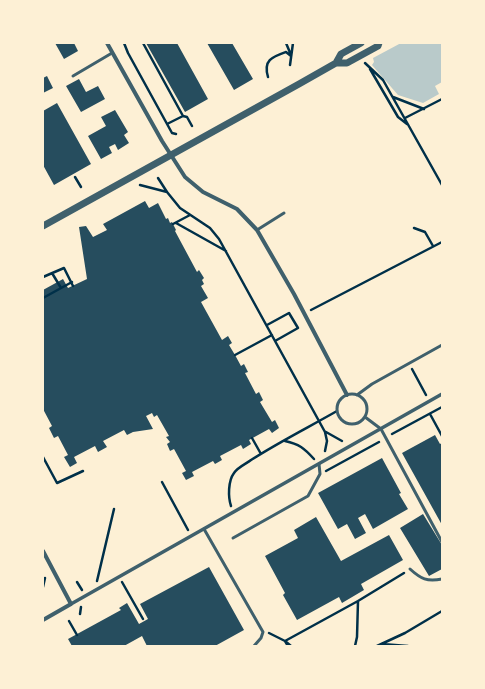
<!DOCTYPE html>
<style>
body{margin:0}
#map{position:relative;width:485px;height:689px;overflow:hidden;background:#fdf0d5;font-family:Barlow,sans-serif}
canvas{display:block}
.frame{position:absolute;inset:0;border:44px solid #fdf0d5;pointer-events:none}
</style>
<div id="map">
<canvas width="485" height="689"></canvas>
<div class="frame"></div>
</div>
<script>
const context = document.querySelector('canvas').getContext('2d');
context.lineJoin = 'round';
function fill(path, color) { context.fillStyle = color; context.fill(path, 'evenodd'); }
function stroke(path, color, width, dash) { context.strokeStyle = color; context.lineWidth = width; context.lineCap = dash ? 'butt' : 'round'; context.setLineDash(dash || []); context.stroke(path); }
fill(new Path2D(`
 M401,43H442V82L435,86L439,94L423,103L398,95L372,65L374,62L373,58Z`), '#b9caca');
fill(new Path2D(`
 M55,43H74L78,51L64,59Z
 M146,43H177L208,99L185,112Z
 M207,43H232L253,79L234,90Z
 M47,76L53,88L43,93V78Z
 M79,79L86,92L98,86L105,99L81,112L66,86Z
 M57,103L91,164L54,185L43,165V111Z
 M115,110L128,132L124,135L129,143L118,150L115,144L109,147L112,153L101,159L88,136L106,126L101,117Z
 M145,201L149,208L158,203L166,219L168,218L170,223L172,222L176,230L175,231L197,272L199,270L204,278L202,280L204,284L201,286L208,298L201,302L222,340L228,336L232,343L229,345L235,355L241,366L244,364L248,372L245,373L256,394L259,392L263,400L260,402L272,422L275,420L279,428L272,433L269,429L249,440L251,444L243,449L241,445L220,456L222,460L215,464L213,461L192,472L194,476L186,480L182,473L186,471L174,449L170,451L167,444L170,442L166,437L169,436L157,415L154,417L152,413L146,416L153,429L133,432L127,435L124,430L103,441L107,447L98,452L95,446L74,457L77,463L70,467L64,457L68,455L58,436L54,438L49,428L52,426L43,409V290L63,279L68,288L87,279L79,227L86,226L93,237L107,230L103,224Z
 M435,435L440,444L442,443V525L402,453Z
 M382,458L401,493L399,494L408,509L373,529L365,514L358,518L366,533L355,539L347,524L338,529L318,493Z
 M423,514L442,545V569L429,576L400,528Z
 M316,517L341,561L389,535L403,560L361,584L364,590L342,603L339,597L297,620L283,595L285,593L265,556L298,538L294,530Z
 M209,567L244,630L215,646H147L142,636L124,646H72L68,639L121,610L119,608L127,603L139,624L148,619L140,604Z`), '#264d5e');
stroke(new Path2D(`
 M124,43L128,53L172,133L176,134
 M143,43L183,116
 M286,43L291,55
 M365,63L383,80L442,185
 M290,65L293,43
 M370,69L398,117L407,124
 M268,77C263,60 272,57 286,52L291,56
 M393,97L424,109
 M405,118L442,99
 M167,124L183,116L187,117L192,126
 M75,177L81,187
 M158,178L167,192L180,208L210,228L219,239L325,432L327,441L325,451
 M140,185L167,192
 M176,223L226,251
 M173,224L190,215
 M414,228L425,232L433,246
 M52,273L61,288
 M43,277L64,268L73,286
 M43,298L72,282
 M311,310L442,242
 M267,325L289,313L298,328L275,341
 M235,355L272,335
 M412,369L426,395
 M430,414L442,436
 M326,432L342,441
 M392,434L442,407
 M252,438L261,454
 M285,441C299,444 304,448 314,459
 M43,457L57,483L83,471
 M326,471L379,442
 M162,482L188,530
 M231,506C228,497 228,481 234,473C238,467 246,464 251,460C279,442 309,427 337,411
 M97,581L114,509
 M77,582L82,590
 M122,582L143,619
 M43,587L45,578
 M358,601L404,573
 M80,614L81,607
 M69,621L77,635
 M269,633L285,641L291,646
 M382,644L408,646
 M288,646L285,641L358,601L357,637L355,646
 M377,646L405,633L442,611`), '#003049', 2.5);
stroke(new Path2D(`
 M73,76L112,53
 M257,230L284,213
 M337 409a15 15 0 1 1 30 0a15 15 0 1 1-30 0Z
 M357,395L372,384L442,345
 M365,417L381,429L442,542
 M204,529L263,632L261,638L254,646
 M233,538L308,496L320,474L319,464
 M410,569C421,579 427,582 442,579`), '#3f606c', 3);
stroke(new Path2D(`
 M71,604L442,394`), '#3f606c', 3.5);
stroke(new Path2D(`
 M107,43L162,141L185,177L203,192L237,209L257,230L294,294L347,395
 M43,551L71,604L43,620`), '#3f606c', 4);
stroke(new Path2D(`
 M336,63L341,54L361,43
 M43,226L299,84L336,63H347L378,46L379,43`), '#3f606c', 7);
</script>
